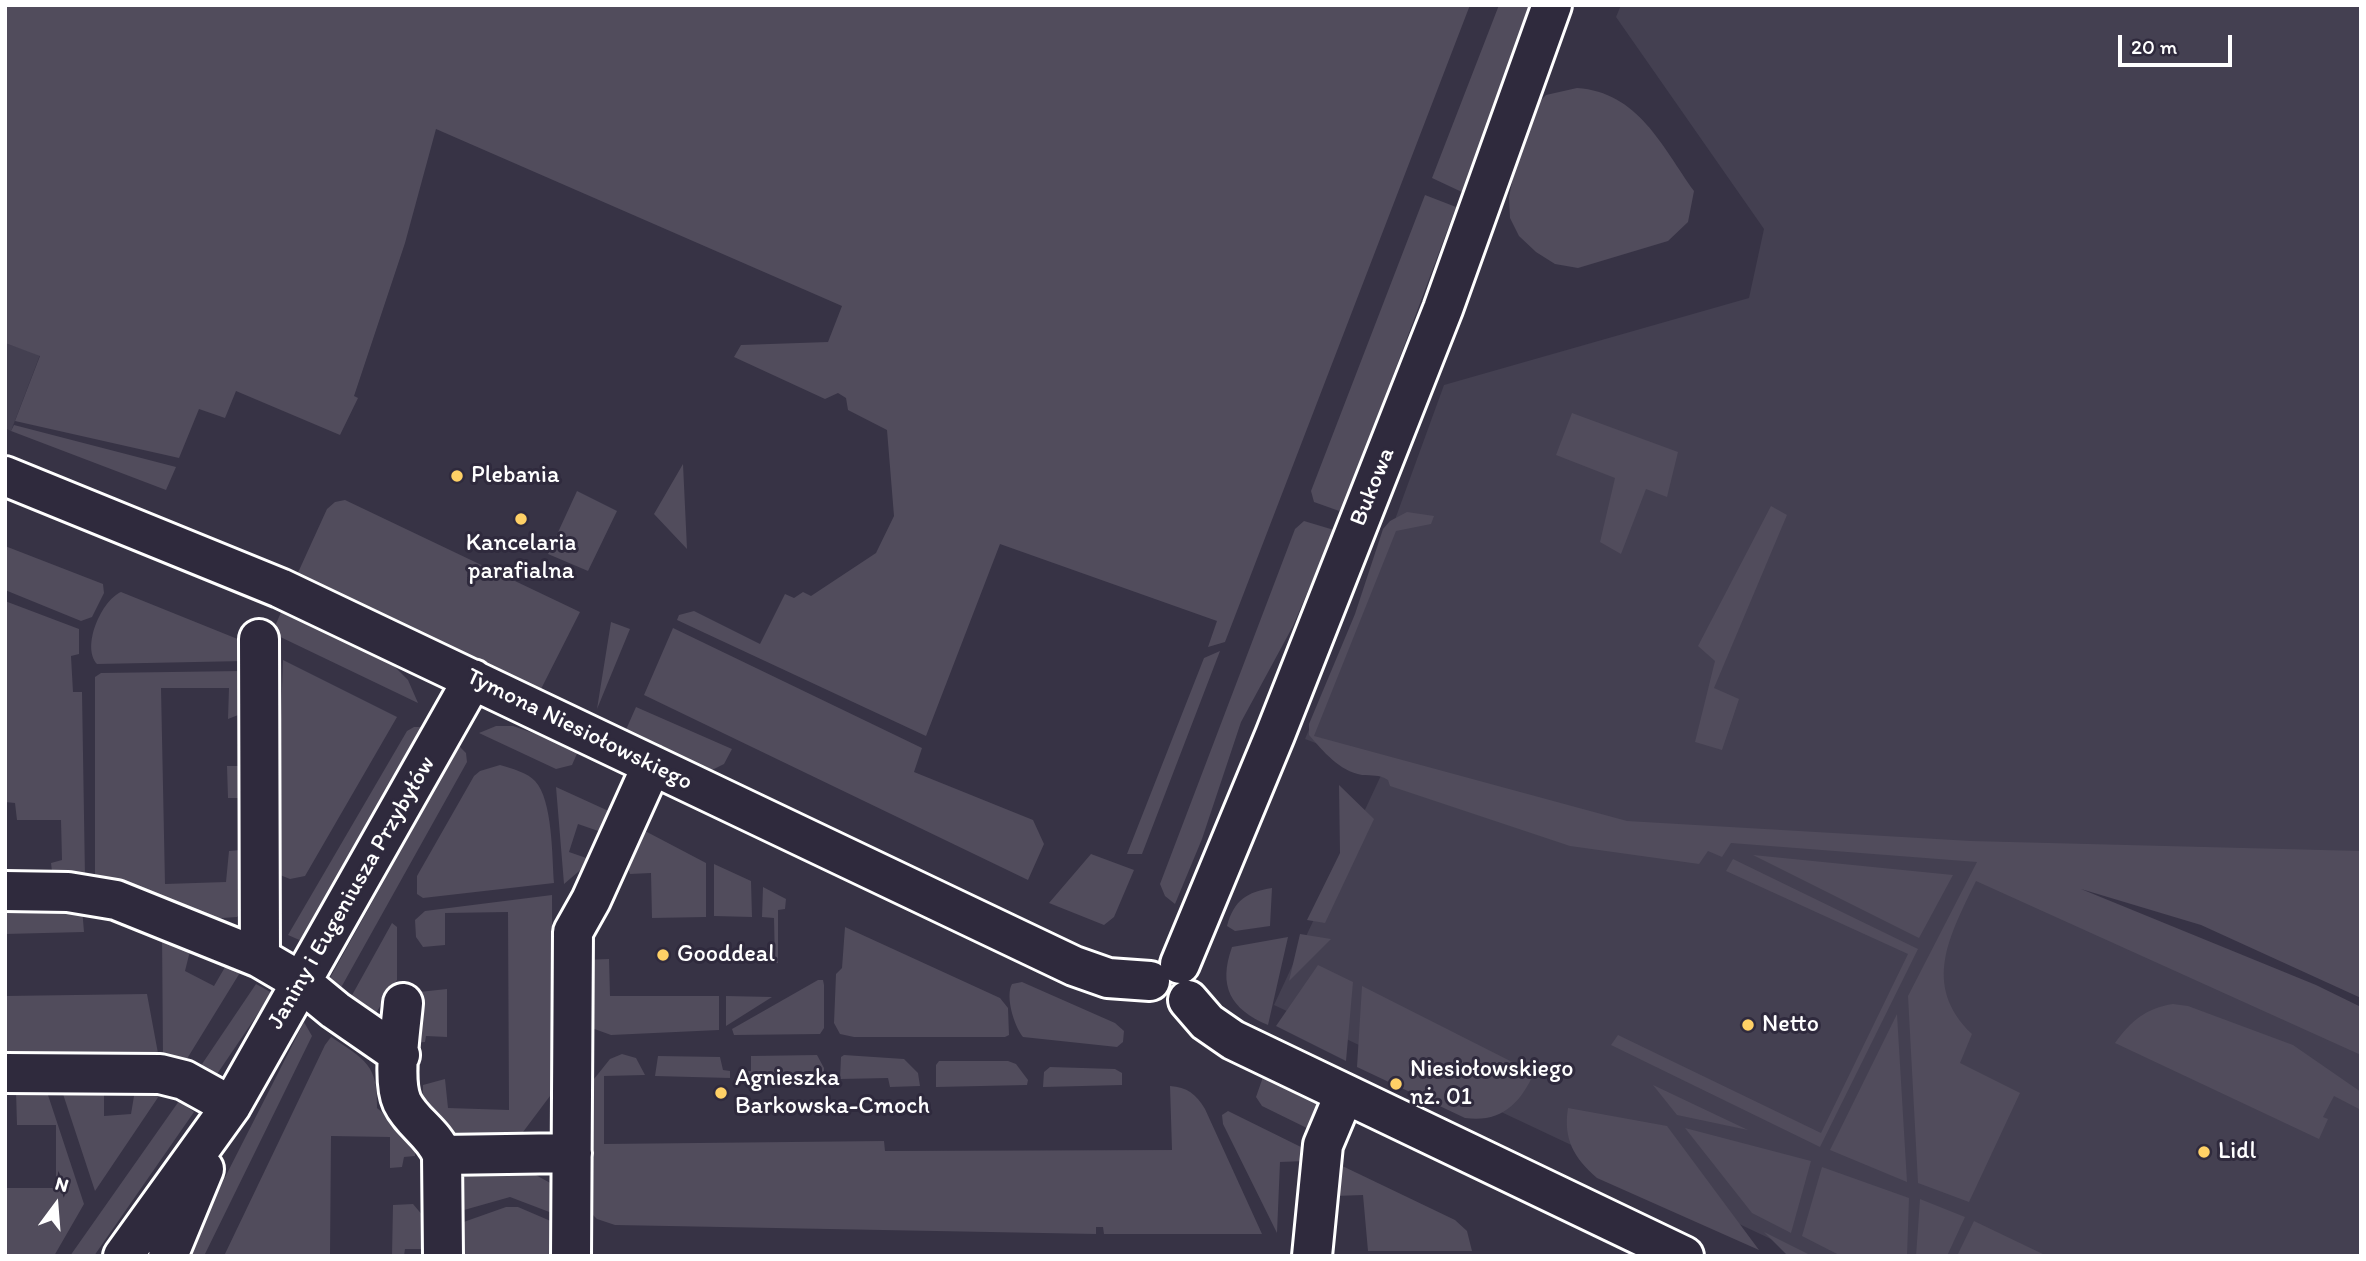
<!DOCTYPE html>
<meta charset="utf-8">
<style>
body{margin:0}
#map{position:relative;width:2366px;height:1261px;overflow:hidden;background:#373345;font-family:Itim,sans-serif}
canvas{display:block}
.frame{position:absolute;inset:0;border:7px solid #fff;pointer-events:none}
.north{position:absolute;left:21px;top:1170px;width:70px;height:70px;-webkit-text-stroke:5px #2f2a3d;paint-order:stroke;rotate:16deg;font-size:19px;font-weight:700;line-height:28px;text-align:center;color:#fff}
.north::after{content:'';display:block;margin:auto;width:24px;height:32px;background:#fff;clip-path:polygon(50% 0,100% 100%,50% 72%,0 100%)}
.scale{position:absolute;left:2118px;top:35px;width:114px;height:32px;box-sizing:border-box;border:4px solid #fff;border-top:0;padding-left:9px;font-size:21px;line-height:24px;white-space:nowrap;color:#fff;-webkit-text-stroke:5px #2f2a3d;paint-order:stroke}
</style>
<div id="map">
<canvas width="2366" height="1261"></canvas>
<div class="frame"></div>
<div class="north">N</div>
<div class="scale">20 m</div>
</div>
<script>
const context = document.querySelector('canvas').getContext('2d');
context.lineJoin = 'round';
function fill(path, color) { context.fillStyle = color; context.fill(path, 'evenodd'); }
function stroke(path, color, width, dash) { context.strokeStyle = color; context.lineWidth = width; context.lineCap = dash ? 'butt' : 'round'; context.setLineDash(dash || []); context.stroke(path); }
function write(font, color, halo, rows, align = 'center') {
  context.font = font + ' Itim,sans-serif'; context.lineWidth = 6; context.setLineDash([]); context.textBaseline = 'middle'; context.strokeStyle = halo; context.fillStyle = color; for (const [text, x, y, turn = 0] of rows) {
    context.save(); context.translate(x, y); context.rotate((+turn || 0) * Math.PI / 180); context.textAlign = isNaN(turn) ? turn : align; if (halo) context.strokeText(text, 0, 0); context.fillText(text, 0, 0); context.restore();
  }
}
fill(new Path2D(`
 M1621,5H2361V865L2009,869L2361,1010V1256H1807L1274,1005L1384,769L1305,739L1377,569L1444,385L1749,298L1764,229L1616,17Z
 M5,343L40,355L11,431L5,428Z`), '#444051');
fill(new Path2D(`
 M5,5H1470L1225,642L1208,647L1217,621L1000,544L926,736L677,620L679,615L694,611L760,644L785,594L794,598L803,592L811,596L876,553L894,516L887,430L848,410L846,398L838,393L825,399L734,357L741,345L828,342L842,306L436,129L405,243L354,396L358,398L340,435L236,391L225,418L199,409L179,458L15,421L40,356L5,343Z
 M1499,5H1533L1464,193L1432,178Z
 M1577,88C1638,92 1662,146 1694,191L1688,222L1668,241L1578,268L1555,264L1536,252L1519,236L1510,218L1509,197L1513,178L1535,106L1546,95Z
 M1425,195L1456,207L1342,512L1314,502L1311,491Z
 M1572,413L1678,452L1667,497L1646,489L1621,554L1600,542L1615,478L1556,455Z
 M14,425L176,467L166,490L11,431Z
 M683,464L687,549L654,514Z
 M577,491L617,511L588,571L548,554Z
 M345,500L580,612L541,689L296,577L327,509L335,502Z
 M1771,506L1787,515L1714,688L1739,699L1722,750L1695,742L1715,661L1698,646Z
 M1407,512L1434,516L1431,524L1396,531L1314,736L1627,821L1971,841L2361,851V998L2201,925L2081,889L2316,985L2361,1007V1055L1976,881C1950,935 1921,985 1972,1034L1960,1063L2020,1093L1969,1202L1918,1183L1908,996L1977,862L1731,843L1722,857L1708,851L1699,864L1570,846L1390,786L1388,780C1378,774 1373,776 1362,775C1339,771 1323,751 1309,735V724L1355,614L1383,529L1390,521Z
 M1304,521L1334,530L1293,626L1241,722L1202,839L1175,904L1165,896L1160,884L1295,529Z
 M5,546L103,584L104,593L92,617L81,621L5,590Z
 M121,592L250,644L245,661L97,664C81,646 102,600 121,592Z
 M5,601L79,629V654L71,656L73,692H82L85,877L53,880L51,863L62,860L61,820H17L15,803L5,802Z
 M282,610L388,660L408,680L418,703L272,633Z
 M611,622L630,629L597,709Z
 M673,628L922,748L914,772L1033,820L1044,844L1028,880L644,695Z
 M1220,651L1142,854H1127L1204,658Z
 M283,660L397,717L305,876L290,879L280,875L276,865Z
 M241,671L251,710L228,719L229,688H161L165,884L226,882L229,851L252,849L247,908L237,917L207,919L95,877V677L101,673Z
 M636,707L732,749L724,764L708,772L625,732Z
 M496,726H513L579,749L572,765L556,769L479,733Z
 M414,727H423L304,942L288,935L407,731Z
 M459,746L466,753L467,762L338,993L326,985Z
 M500,765C511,768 528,773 535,781C553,800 552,858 554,883L423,898L417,894V876L474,776L480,771Z
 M227,766H251L250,798H228Z
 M1339,785L1374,819L1325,923L1307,920L1340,853Z
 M556,787L613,813L607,834L578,824L569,852L592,860L564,884Z
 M647,832L706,863V917L652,918L651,873L630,874L627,865L640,833Z
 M1091,854L1134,870L1114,917L1104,925L1049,903Z
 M1753,855L1953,875L1919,938Z
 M1733,859L1918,949L1820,1147L1611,1045L1618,1035L1821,1133L1908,954L1726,871Z
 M714,864L751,881L752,917L714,916Z
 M763,887L786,899L785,909L778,910V963H775L774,918L762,917Z
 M1272,888L1270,926L1235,931L1227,926C1234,900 1247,892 1272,888Z
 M552,895L553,1092L517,1140C491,1139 429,1142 423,1108C422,1101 423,1092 423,1085L445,1079L448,1108L509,1110L508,912L445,913V945L423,947L416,937L415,920L425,911Z
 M5,908H82L84,932L5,934Z
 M392,923L397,927V980L374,1016L353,1006L351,997Z
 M845,927L1000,998L1008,1008L1009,1035L1005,1037H854L840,1034L834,1023L836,974L842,968Z
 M162,931L192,943L185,971L214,986L228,962L241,971L185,1062L163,1060Z
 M1300,934L1331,939L1289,981Z
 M1288,937L1268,1025C1230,1009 1218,986 1232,947Z
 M609,959L610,996H719V1030L611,1035L589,1027L582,960Z
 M1318,965L1353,982L1346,1061L1276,1026Z
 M818,980H823L824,985V1028L820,1034L734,1035L732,1029Z
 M1022,982L1115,1023L1124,1031L1123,1042L1117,1047L1023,1037C1014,1026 1005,996 1012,984Z
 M256,984L272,993L213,1080L198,1070Z
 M1362,986L1534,1073C1520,1104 1501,1123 1465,1118L1357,1067Z
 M447,989V1037L426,1036L425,1042L410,1043L407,1014L419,992Z
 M147,994L160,1064L5,1063V996Z
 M726,996L772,997L726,1026Z
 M2173,1004L2188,1006L2293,1045L2361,1092V1110L2334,1096L2323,1117L2328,1119L2319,1139L2115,1043C2131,1021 2146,1008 2173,1004Z
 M1897,1014L1907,1182L1830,1150Z
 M304,1022L312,1036L204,1256H185Z
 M331,1037C365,1060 378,1064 377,1108L415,1140V1156L404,1157L402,1167L390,1168V1137L331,1136L330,1256H224L325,1045Z
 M622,1054L636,1058L645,1075L604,1076V1144L884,1141L885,1151L1172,1150L1170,1086C1187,1087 1196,1094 1205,1109L1262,1234H1104L1103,1227H1096V1234L615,1225L597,1219L590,1212L582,1094L610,1059Z
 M817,1055L824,1068V1080L747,1079L746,1071H751V1056Z
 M844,1055L904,1059L918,1073L920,1086L890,1087L888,1078L840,1079L841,1057Z
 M658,1056L720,1057L723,1070L730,1071V1078L655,1076Z
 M939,1061H1008L1016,1064L1028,1080L1027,1085L936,1087V1065Z
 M1050,1067L1115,1069L1122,1073V1085L1043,1087L1044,1072Z
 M1263,1077L1316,1103L1319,1108L1317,1133L1262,1106L1256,1097Z
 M1653,1085L1748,1130L1677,1115Z
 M135,1090H163L95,1191L63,1094L104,1091V1116L131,1114Z
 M16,1091L47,1092L84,1204L54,1256H5V1188H56V1125H17Z
 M179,1101L194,1112L94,1256H70Z
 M1568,1108L1667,1126L1759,1250L1597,1178C1574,1158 1563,1139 1568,1108Z
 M1228,1111L1305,1149L1306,1161L1280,1162L1277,1233L1223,1124L1222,1115Z
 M1685,1128L1811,1161L1791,1233L1752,1213Z
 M1334,1162L1455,1220L1467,1231L1472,1251H1368L1363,1195L1335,1196Z
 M1822,1167L1909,1198L1907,1256H1841L1802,1236Z
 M523,1168L554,1185L552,1213L510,1197L457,1212L462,1174Z
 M1920,1199L1965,1217L1947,1256H1916Z
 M413,1204L429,1223L424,1249H405L404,1256H392L393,1205Z
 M506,1207H518L553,1222L552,1256H457L458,1224Z
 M1974,1221L2047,1256H1957Z
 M1764,1232L1812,1256H1788Z`), '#514c5c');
const minor = new Path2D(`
 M5,476L280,588L1074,966L1108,978L1150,981
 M259,639L260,958
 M5,891L68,892L116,900L260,958L301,982L335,1010L400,1055
 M1180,964L1275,735L1443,309L1552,5
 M1188,1000L1207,1022L1233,1040L1684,1256
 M403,1003C401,1028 392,1080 402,1102C412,1123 434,1133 442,1155L443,1256
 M5,1073L160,1074L184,1080L231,1106
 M442,1155L572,1153
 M123,1256L231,1106L473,679
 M168,1256L204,1169
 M571,1256L573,932L591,900L652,765
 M1312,1256L1323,1145L1344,1095`);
stroke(minor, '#fff', 44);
stroke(minor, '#2f2a3d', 38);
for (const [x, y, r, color] of [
 [457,476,7,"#ffd166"],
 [521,519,7,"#ffd166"],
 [663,955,7,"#ffd166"],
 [1748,1025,7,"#ffd166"],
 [1396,1084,7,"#ffd166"],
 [721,1093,7,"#ffd166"],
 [2204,1152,7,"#ffd166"]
]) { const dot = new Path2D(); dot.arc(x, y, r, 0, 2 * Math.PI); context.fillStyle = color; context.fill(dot); stroke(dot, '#2f2a3d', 2.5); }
write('24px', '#fff', '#2f2a3d', [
 ["Plebania",471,476],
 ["Kancelaria",521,544,"center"],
 ["parafialna",521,572,"center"],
 ["Gooddeal",677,955],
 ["Netto",1762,1025],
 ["Niesiołowskiego",1410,1070],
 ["nż. 01",1410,1098],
 ["Agnieszka",735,1079],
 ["Barkowska-Cmoch",735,1107],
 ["Lidl",2218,1152]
], 'left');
write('24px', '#fff', '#2f2a3d', [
 ["Bukowa",1373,487,-68],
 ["Tymona Niesiołowskiego",579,730,26],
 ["Janiny i Eugeniusza Przybyłów",352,893,-60]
]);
</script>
